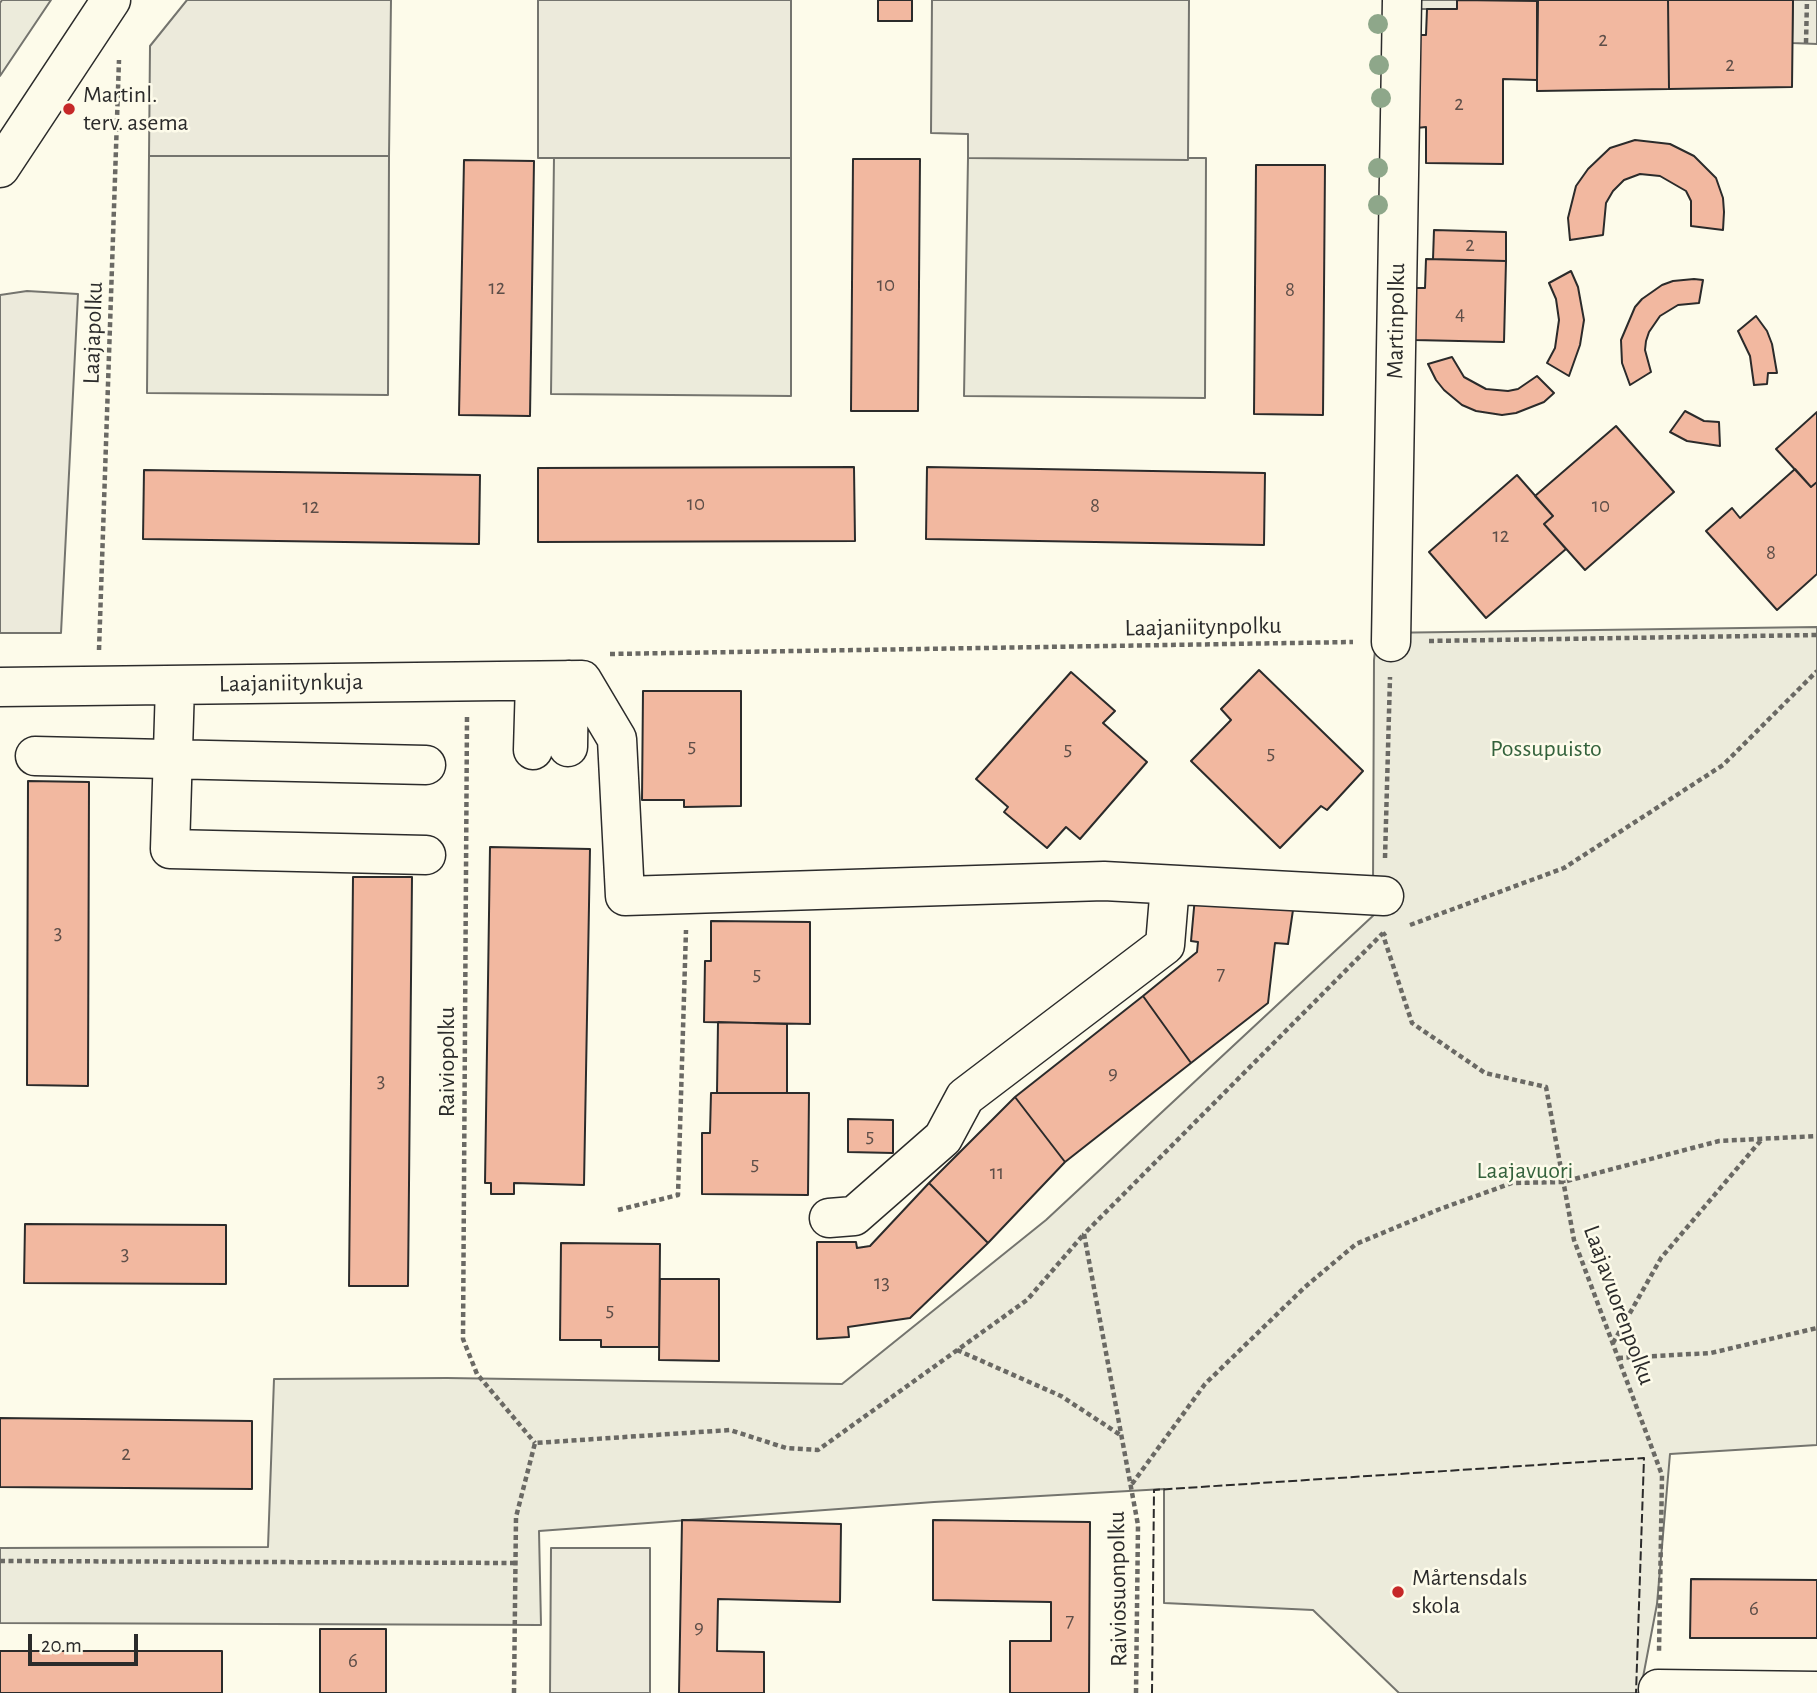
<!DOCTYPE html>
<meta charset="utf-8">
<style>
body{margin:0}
#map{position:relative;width:1817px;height:1693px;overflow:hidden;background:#fdfbea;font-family:"Alegreya Sans",sans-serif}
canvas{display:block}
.scale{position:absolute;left:28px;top:1634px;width:110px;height:32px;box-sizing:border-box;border:4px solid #2b2b2b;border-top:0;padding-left:9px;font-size:21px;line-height:24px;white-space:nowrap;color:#2b2b2b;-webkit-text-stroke:5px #fdfbea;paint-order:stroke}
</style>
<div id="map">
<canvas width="1817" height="1693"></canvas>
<div class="scale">20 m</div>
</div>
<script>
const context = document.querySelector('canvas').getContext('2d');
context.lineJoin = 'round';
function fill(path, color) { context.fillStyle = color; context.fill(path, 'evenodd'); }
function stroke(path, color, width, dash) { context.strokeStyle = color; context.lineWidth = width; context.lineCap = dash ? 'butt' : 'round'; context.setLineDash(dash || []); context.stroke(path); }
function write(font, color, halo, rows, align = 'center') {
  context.font = font + ' "Alegreya Sans",sans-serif'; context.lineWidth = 5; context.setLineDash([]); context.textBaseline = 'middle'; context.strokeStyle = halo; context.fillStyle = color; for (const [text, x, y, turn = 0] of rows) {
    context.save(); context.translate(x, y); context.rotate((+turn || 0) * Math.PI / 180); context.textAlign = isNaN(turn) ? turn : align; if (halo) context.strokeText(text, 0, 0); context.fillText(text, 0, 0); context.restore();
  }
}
const green = new Path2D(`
 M2,0H51L0,76V3Z
 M149,156H389L388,395L147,393Z
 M554,157L791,158V396L551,394Z
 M968,158H1206L1205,398L964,396Z
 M1817,627V1445L1670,1454L1657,1604L1640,1693H1399L1313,1610L1164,1603V1489L934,1502L539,1531L541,1625L0,1623V1548L268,1547L274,1379L447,1378L842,1384L1046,1220L1376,913L1373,885L1374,660L1377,633Z`);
fill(green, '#ecebdb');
stroke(green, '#74746e', 2);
const parking = new Path2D(`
 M187,0H391L389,156H149L150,46Z
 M538,0H791V158H538Z
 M932,0H1189L1188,160L968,158V134L931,133Z
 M1398,0H1457V9H1398Z
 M1793,0H1817V44L1792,43Z
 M27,291L78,294L61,633H0V295Z
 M551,1548H650V1693H550Z`);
fill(parking, '#eceadb');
stroke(parking, '#74746e', 2);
const building = new Path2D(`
 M878,0H912V21H878Z
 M1457,0L1538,1L1537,80L1503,79V164L1426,163V127L1416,128V35H1426L1427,9H1457Z
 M1537,0H1668L1669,89L1537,91Z
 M1668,0H1793L1792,87L1669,89Z
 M1635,140L1670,144L1694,156L1716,178L1723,198L1724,212L1723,230L1691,226V201L1686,191L1660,176L1640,174L1624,180L1613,191L1606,203L1603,235L1570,240L1568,218L1576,186L1588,169L1610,148Z
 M853,159H920L918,411H851Z
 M464,160L534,161L530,416L459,415Z
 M1256,165H1325L1323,415L1254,414Z
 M1434,230L1506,232V261L1433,259Z
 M1426,259L1506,261L1504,342L1414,340L1415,288H1425Z
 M1571,271L1578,287L1584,320L1580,345L1569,376L1547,363L1555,348L1559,320L1556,299L1549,283Z
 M1694,279L1703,280L1699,303L1678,305L1660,316L1649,332L1646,341L1645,350L1651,372L1630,385L1622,363L1621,340L1635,307L1642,299L1662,285L1673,281Z
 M1756,316L1767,331L1772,344L1777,373H1768L1767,384L1754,385L1750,356L1738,331Z
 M1452,357L1464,377L1486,389L1508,391L1518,389L1537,376L1554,393L1544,402L1516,413L1502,415L1476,411L1462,405L1444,390L1436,380L1428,364Z
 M1685,411L1704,421L1719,422L1720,446L1687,441L1670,432Z
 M1817,412V482L1811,487L1776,449Z
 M1616,426L1674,492L1585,570L1544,524L1553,516L1535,496Z
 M854,467L855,541L538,542V468Z
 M927,467L1265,473L1264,545L926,539Z
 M1795,469L1811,487L1817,482V574L1777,610L1706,531L1732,508L1740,518Z
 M144,470L480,475L479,544L143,539Z
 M1517,475L1553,516L1544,524L1566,549L1486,618L1429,552Z
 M1259,670L1363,771L1327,810L1321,806L1280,848L1191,761L1231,720L1221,709Z
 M1071,672L1115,711L1103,723L1147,762L1080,839L1066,827L1047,848L1004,812L1008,807L976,779Z
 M643,691H741V806L684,807V800H642Z
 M28,781L89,782L88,1086L27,1085Z
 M490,847L590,849L584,1185L514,1183V1194H491V1183H485Z
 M353,877H412L408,1286H349Z
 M1195,897L1293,910L1288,944L1275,943L1268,1003L1191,1063L1143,996L1197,952L1198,942L1191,941Z
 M711,921L810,922V1024L704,1022L705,961H711Z
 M1143,996L1191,1063L1065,1162L1015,1097Z
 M718,1022L787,1024V1093H717Z
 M711,1093H809L808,1195L702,1194V1133H710Z
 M1015,1097L1065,1162L988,1243L929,1183Z
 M848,1119L893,1120V1153L848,1152Z
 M929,1183L988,1243L910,1318L848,1327L849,1337L817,1339V1242H856L857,1248L870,1246Z
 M25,1224L226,1225V1284L24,1283Z
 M561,1243L660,1244L659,1347H601V1340H560Z
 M660,1279H719V1361L659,1360Z
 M0,1418L252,1421V1489L0,1487Z
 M682,1520L841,1524L840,1602L718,1599L717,1651L764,1652V1693H679Z
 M933,1520L1090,1522L1089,1693H1010V1641H1051V1602L933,1600Z
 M1691,1579L1817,1580V1638H1690Z
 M320,1629H386V1693H320Z
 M0,1651H222V1693H0Z`);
fill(building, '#f2b8a0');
stroke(building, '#2b2b2b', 2);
const minor = new Path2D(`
 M0,168L111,0
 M1391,642L1402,0
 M175,685L170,849L426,855
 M0,687L582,680L617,739L625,896L1104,881L1384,896
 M568,747L569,680
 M533,750L535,681
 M35,756L426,765
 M829,1218L854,1216L943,1138L965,1097L1165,945L1170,885
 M1658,1689L1817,1691`);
stroke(minor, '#2b2b2b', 41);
stroke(new Path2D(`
 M1806,43L1807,0
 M1429,641L1817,635
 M99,650L119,60
 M610,654L1353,642
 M467,717L463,1339L477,1374L535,1443
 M1385,858L1390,677
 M1410,925L1564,868L1723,765L1817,671
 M1386,933L1383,935L1412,1023L1485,1073L1546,1087L1574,1240L1662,1475L1659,1652
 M618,1210L678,1195L686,930
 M1613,1343L1661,1258L1762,1139
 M957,1350L1061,1396L1122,1436
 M1618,1358L1711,1353L1817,1328
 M1132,1484L1205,1384L1305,1287L1356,1244L1440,1209L1512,1183L1563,1182L1719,1141L1817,1136
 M0,1561L515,1563
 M514,1693L516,1517L535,1443L730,1430L786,1448L818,1450L1027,1300L1084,1234
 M1136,1693L1138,1525L1084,1234L1383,933`), '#6a6964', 4.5, [5, 3.5]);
stroke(minor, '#fdfbea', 38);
stroke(new Path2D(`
 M1152,1693L1154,1490L1644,1458L1636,1693`), '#2b2b2b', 2, [9, 3.5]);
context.fillStyle = '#8ea78a';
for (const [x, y] of [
 [1378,24],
 [1379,65],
 [1381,98],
 [1378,168],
 [1378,205]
]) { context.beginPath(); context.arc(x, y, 10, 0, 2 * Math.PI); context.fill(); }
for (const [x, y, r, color] of [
 [69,109,7,"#c62828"],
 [1398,1592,7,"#c62828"]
]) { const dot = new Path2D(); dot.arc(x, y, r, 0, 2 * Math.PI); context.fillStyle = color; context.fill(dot); stroke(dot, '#fdfbea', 2.5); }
write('21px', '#5d4e48', null, [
 ["2",1603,40],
 ["2",1730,65],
 ["2",1459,104],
 ["2",1470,245],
 ["10",886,285],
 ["12",497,288],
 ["8",1290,290],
 ["4",1460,314],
 ["10",696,504],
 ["8",1095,506],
 ["10",1601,506],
 ["12",311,507],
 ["12",1501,536],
 ["8",1771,553],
 ["5",692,746],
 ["5",1068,749],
 ["5",1271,753],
 ["3",58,933],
 ["5",757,974],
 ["7",1221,974],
 ["9",1113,1073],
 ["3",381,1081],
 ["5",870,1136],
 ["5",755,1164],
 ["11",997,1173],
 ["3",125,1254],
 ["13",882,1283],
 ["5",610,1310],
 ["2",126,1454],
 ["6",1754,1609],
 ["7",1070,1621],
 ["9",699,1627],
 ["6",353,1661]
]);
write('24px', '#2b2b2b', '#fdfbea', [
 ["Martinl.",83,95],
 ["terv. asema",83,123],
 ["Mårtensdals",1412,1578],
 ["skola",1412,1606]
], 'left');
write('24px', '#2b2b2b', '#fdfbea', [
 ["Martinpolku",1396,321,-89],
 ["Laajapolku",93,333,-88],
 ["Laajaniitynpolku",1203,627,-1],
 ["Laajaniitynkuja",291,683,-1],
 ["Raiviopolku",447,1062,-90],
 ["Laajavuorenpolku",1619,1305,70],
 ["Raiviosuonpolku",1118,1589,-91]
]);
write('24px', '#34623c', '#fdfbea', [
 ["Possupuisto",1546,749],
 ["Laajavuori",1525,1171]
]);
</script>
